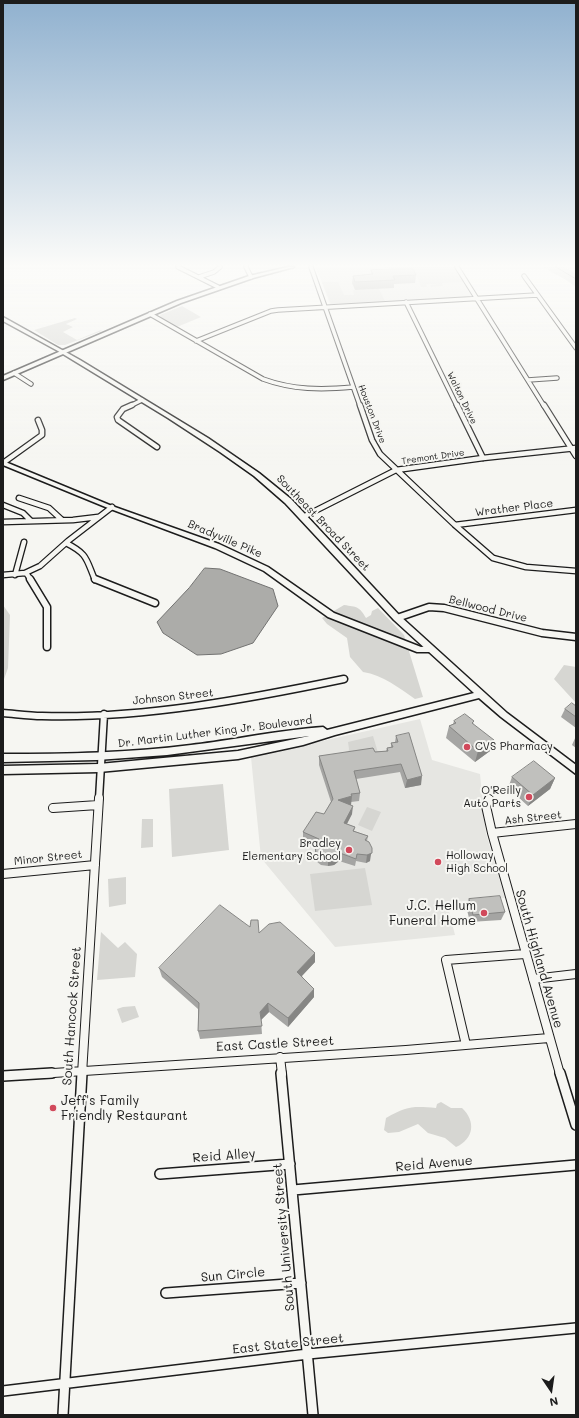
<!DOCTYPE html>
<style>
body{margin:0}
#map{position:relative;width:579px;height:1418px;overflow:hidden;background:#f6f6f2;font-family:Mali,sans-serif}
canvas{display:block}
.frame{position:absolute;inset:0;border:4px solid #1c1c1c;pointer-events:none}
.north{position:absolute;left:531px;top:1370px;width:40px;height:40px;-webkit-text-stroke:3px #f6f6f2;paint-order:stroke;rotate:167deg;font-size:11px;font-weight:700;line-height:16px;text-align:center;color:#1c1c1c}
.north::after{content:'';display:block;margin:auto;width:14px;height:18px;background:#1c1c1c;clip-path:polygon(50% 0,100% 100%,50% 72%,0 100%)}
</style>
<div id="map">
<canvas width="579" height="1418"></canvas>
<div class="frame"></div>
<div class="north">N</div>
</div>
<script>
const context = document.querySelector('canvas').getContext('2d');
context.lineJoin = 'round';
function fill(path, color) { context.fillStyle = color; context.fill(path, 'evenodd'); }
function stroke(path, color, width, dash) { context.strokeStyle = color; context.lineWidth = width; context.lineCap = dash ? 'butt' : 'round'; context.setLineDash(dash || []); context.stroke(path); }
function write(font, color, halo, rows, align = 'center') {
  context.font = font + ' Mali,sans-serif'; context.lineWidth = 4; context.setLineDash([]); context.textBaseline = 'middle'; context.strokeStyle = halo; context.fillStyle = color; for (const [text, x, y, turn = 0] of rows) {
    context.save(); context.translate(x, y); context.rotate((+turn || 0) * Math.PI / 180); context.textAlign = isNaN(turn) ? turn : align; if (halo) context.strokeText(text, 0, 0); context.fillText(text, 0, 0); context.restore();
  }
}
fill(new Path2D(`
 M316,267H454L472,297L330,305Z
 M420,719L432,760L480,774L486,833L505,898L447,903L455,935L335,947L261,858L251,757Z`), '#e6e6e2');
fill(new Path2D(`
 M382,267H454L464,282L442,283L443,286L431,287L430,285L440,284H426L427,287H421L417,276Z
 M543,267H565L576,274V287L566,280Z
 M322,282H338L344,295H354L353,290L379,289L385,301L331,304Z
 M182,306L201,317L177,327L161,318L160,315Z
 M75,318L77,319L66,324L73,327L63,332L77,340L101,330L102,331L65,345H58L34,330Z
 M3,605L10,615L8,668L3,682Z
 M344,605C357,607 359,606 366,618L371,615L372,611L378,608L404,635L423,697L415,699C399,688 383,675 363,672L350,657L347,638L327,624L322,618Z
 M564,665L576,667V703L554,679Z
 M373,736L379,756L348,754L349,749L348,742Z
 M223,784L229,850L172,857L169,789Z
 M367,807L381,812L372,831L358,825Z
 M142,819H153V847L141,848Z
 M365,868L372,905L315,911L310,874Z
 M126,877V904L109,907L108,879Z
 M101,932L118,948L125,942L137,954L135,977L97,980Z
 M135,1006L139,1017L122,1023L117,1009L123,1007Z
 M441,1102L451,1108H462C476,1121 474,1139 456,1147L445,1138L428,1133L418,1124L399,1132L388,1133L384,1130L386,1118C407,1106 413,1106 436,1108L437,1104Z`), '#d6d6d2');
const water = new Path2D(`
 M205,568L220,569L273,589L278,606L253,643L221,654L197,655L163,633L157,622L189,588Z`);
fill(water, '#acaca9');
stroke(water, '#727271', 1);
stroke(new Path2D(`
 M556,267L576,279`), '#727271', 1);
const streetFar4 = new Path2D(`
 M178,267L218,287
 M246,267L251,277
 M311,267L360,406
 M457,267L544,406
 M524,276L576,348
 M199,277L214,272L220,267
 M406,302L457,406
 M150,314L263,379C293,390 322,390 353,387
 M196,341L271,311L278,310L537,295
 M14,373L31,384
 M528,380L557,378
 M130,406L142,400`);
const streetFar3 = new Path2D(`
 M132,405L123,409L117,417L118,420L157,447
 M360,405L372,440L380,454L455,525L493,558L526,567L576,571
 M457,405L483,458
 M544,405L576,456
 M3,463L42,435V430L38,420
 M19,498L49,508L62,520
 M3,505L23,513L31,521
 M303,517L396,470L483,458L576,448
 M3,522L73,520L98,517
 M455,525L576,510
 M66,543C88,554 86,559 95,580
 M26,573L31,580
 M3,575L25,573L40,566L68,541L112,507
 M15,575L24,542`);
const streetFar2 = new Path2D(`
 M30,579L47,607V647
 M95,579L155,603
 M397,618L429,607L444,608L542,633L576,637
 M3,713C16,714 29,716 42,716C141,719 248,699 344,679
 M99,799L104,714`);
const streetFar1 = new Path2D(`
 M489,799L486,806L492,833L560,1074
 M53,808L98,805
 M492,833L576,824
 M3,874L95,865
 M533,979L576,974
 M466,1045L446,960L525,954
 M280,1057L282,1074
 M38,1074L406,1050L549,1038
 M82,1074L99,798`);
const street = new Path2D(`
 M281,1073L313,1415
 M560,1073L576,1125
 M3,1076L52,1073
 M160,1174L290,1164
 M293,1190L576,1165
 M166,1293L301,1283
 M3,1391L308,1354L576,1328
 M63,1415L82,1073`);
const secondary = new Path2D(`
 M288,267H294L253,278L181,303L3,380V376L177,301L249,276Z
 M3,461L112,506L219,544L268,567L334,613L421,647L430,646L434,649L430,652H417L328,617L264,571L215,548L108,508L3,465Z`);
const primary = new Path2D(`
 M3,317L80,360L208,438L259,473L291,499L400,616L507,713L576,765V774L501,717L479,698L335,735L303,745L238,759L99,772L3,774V766L99,764L238,751L309,736L167,755L97,760L3,762V754C66,754 129,753 191,745C235,740 278,730 323,727L327,730L474,693L394,620L285,503L254,476L220,452L168,418L58,351L3,321Z`);
stroke(streetFar4, '#1c1c1c', 5.5);
stroke(streetFar3, '#1c1c1c', 7);
stroke(streetFar2, '#1c1c1c', 9);
stroke(streetFar1, '#1c1c1c', 10);
stroke(street, '#1c1c1c', 12);
stroke(secondary, '#1c1c1c', 3);
stroke(primary, '#1c1c1c', 3);
stroke(streetFar4, '#f6f6f2', 3.5);
stroke(streetFar3, '#f6f6f2', 4.5);
stroke(streetFar2, '#f6f6f2', 6);
stroke(streetFar1, '#f6f6f2', 8);
stroke(street, '#f6f6f2', 9);
fill(secondary, '#f6f6f2');
fill(primary, '#f6f6f2');
fill(new Path2D(`
 M371,270L416,275L415,283L394,284V288L355,290L352,283L353,276L371,274Z
 M576,706V728L561,717L565,709Z
 M454,721H474L473,723L490,751L475,762L446,738L449,726L453,724Z
 M396,736L421,785L405,788L400,772L356,779L360,793L359,801L351,802V805H349L352,814L347,824L355,827L354,831L368,836L367,841L370,861L366,863L356,861L355,866L339,861L334,865L328,866L321,865L316,861L315,855V847L316,846L303,840V832L324,814L331,802L319,765V756L386,751L387,748L391,747V743L395,742Z
 M576,736V748L572,745Z
 M512,777L555,778L550,789L528,806L508,788Z
 M469,899L505,912L501,920L470,922L466,906Z
 M250,927L259,933L315,962L302,976L314,997L288,1027L269,1012L261,1020L262,1034L200,1039L198,1031V1009L162,977L159,968Z`), '#a5a5a3');
fill(new Path2D(`
 M494,740L490,751L475,762L478,751Z
 M422,776L421,785L405,788L407,780Z
 M555,778L550,789L528,806L533,795Z
 M352,796L351,805L337,808L338,800Z
 M353,806L352,814L343,831L344,823Z
 M372,848L370,861L366,863L367,855Z
 M340,853L339,861L334,865L328,866V858Z
 M315,953V962L297,981V972Z
 M314,989V997L288,1027V1018Z
 M268,1003L269,1012L261,1020L260,1012Z`), '#868684');
const building = new Path2D(`
 M413,269L416,275L393,276L395,280L355,282L353,276L373,274L371,270Z
 M572,703L576,706V717L565,709Z
 M465,714L474,721L472,723L494,740L478,751L449,726L456,723L454,721Z
 M409,733L422,776L407,780L401,764L354,771L360,793L351,794L352,796L338,800L353,806L344,823L355,827L353,831L368,836L365,840L369,842L372,848V853L367,855L357,854L356,859L340,853L335,857L328,858L321,857L316,853L315,847L319,839L303,832L316,812L324,814L333,799L319,756L373,748L375,752L388,751L387,748L393,747L391,743L398,742L396,736Z
 M534,761L555,778L533,795L512,777Z
 M500,896L505,912L473,915L469,899Z
 M220,905L250,927L251,920H258L259,933L269,924L280,922L315,953L297,972L314,989L288,1018L268,1003L260,1012L262,1026L198,1031L199,1003L159,968Z`);
fill(building, '#c0c0bd');
stroke(building, '#868684', 1);
const sky = context.createLinearGradient(0, 0, 0, 465);
sky.addColorStop(0, '#90b1cf');
sky.addColorStop(0.57, '#fbfbf9');
sky.addColorStop(1, '#fbfbf900');
context.fillStyle = sky;
context.fillRect(0, 0, 579, 465);
for (const [x, y, r, color] of [
 [467,747,4,"#d1495b"],
 [529,797,4,"#d1495b"],
 [349,850,4,"#d1495b"],
 [438,862,4,"#d1495b"],
 [484,913,4,"#d1495b"],
 [53,1108,4,"#d1495b"]
]) { const dot = new Path2D(); dot.arc(x, y, r, 0, 2 * Math.PI); context.fillStyle = color; context.fill(dot); stroke(dot, '#f6f6f2', 1.5); }
write('9px', '#1c1c1c', '#f6f6f2', [
 ["Walton Drive",462,398,64],
 ["Houston Drive",372,414,69],
 ["Tremont Drive",433,457,-8]
]);
write('11px', '#1c1c1c', '#f6f6f2', [
 ["Wrather Place",514,508,-7],
 ["Southeast Broad Street",323,523,46],
 ["Bradyville Pike",225,539,23],
 ["Bellwood Drive",488,609,14],
 ["Johnson Street",173,697,-6],
 ["Dr. Martin Luther King Jr. Boulevard",215,732,-7],
 ["Ash Street",533,818,-6],
 ["Minor Street",48,858,-6]
]);
write('11px', '#1c1c1c', '#f6f6f2', [
 ["CVS Pharmacy",475,747],
 ["O'Reilly",521,791,"right"],
 ["Auto Parts",521,804,"right"],
 ["Bradley",341,844,"right"],
 ["Elementary School",341,857,"right"],
 ["Holloway",446,856],
 ["High School",446,869]
], 'left');
write('13px', '#1c1c1c', '#f6f6f2', [
 ["J.C. Hellum",476,906],
 ["Funeral Home",476,921],
 ["Jeff's Family",61,1101,"left"],
 ["Friendly Restaurant",61,1116,"left"]
], 'right');
write('13px', '#1c1c1c', '#f6f6f2', [
 ["South Highland Avenue",539,959,74],
 ["South Hancock Street",72,1016,-86],
 ["East Castle Street",275,1044,-3],
 ["Reid Alley",224,1156,-4],
 ["Reid Avenue",434,1164,-5],
 ["South University Street",284,1237,-95],
 ["Sun Circle",233,1275,-5],
 ["East State Street",288,1344,-6]
]);
</script>
